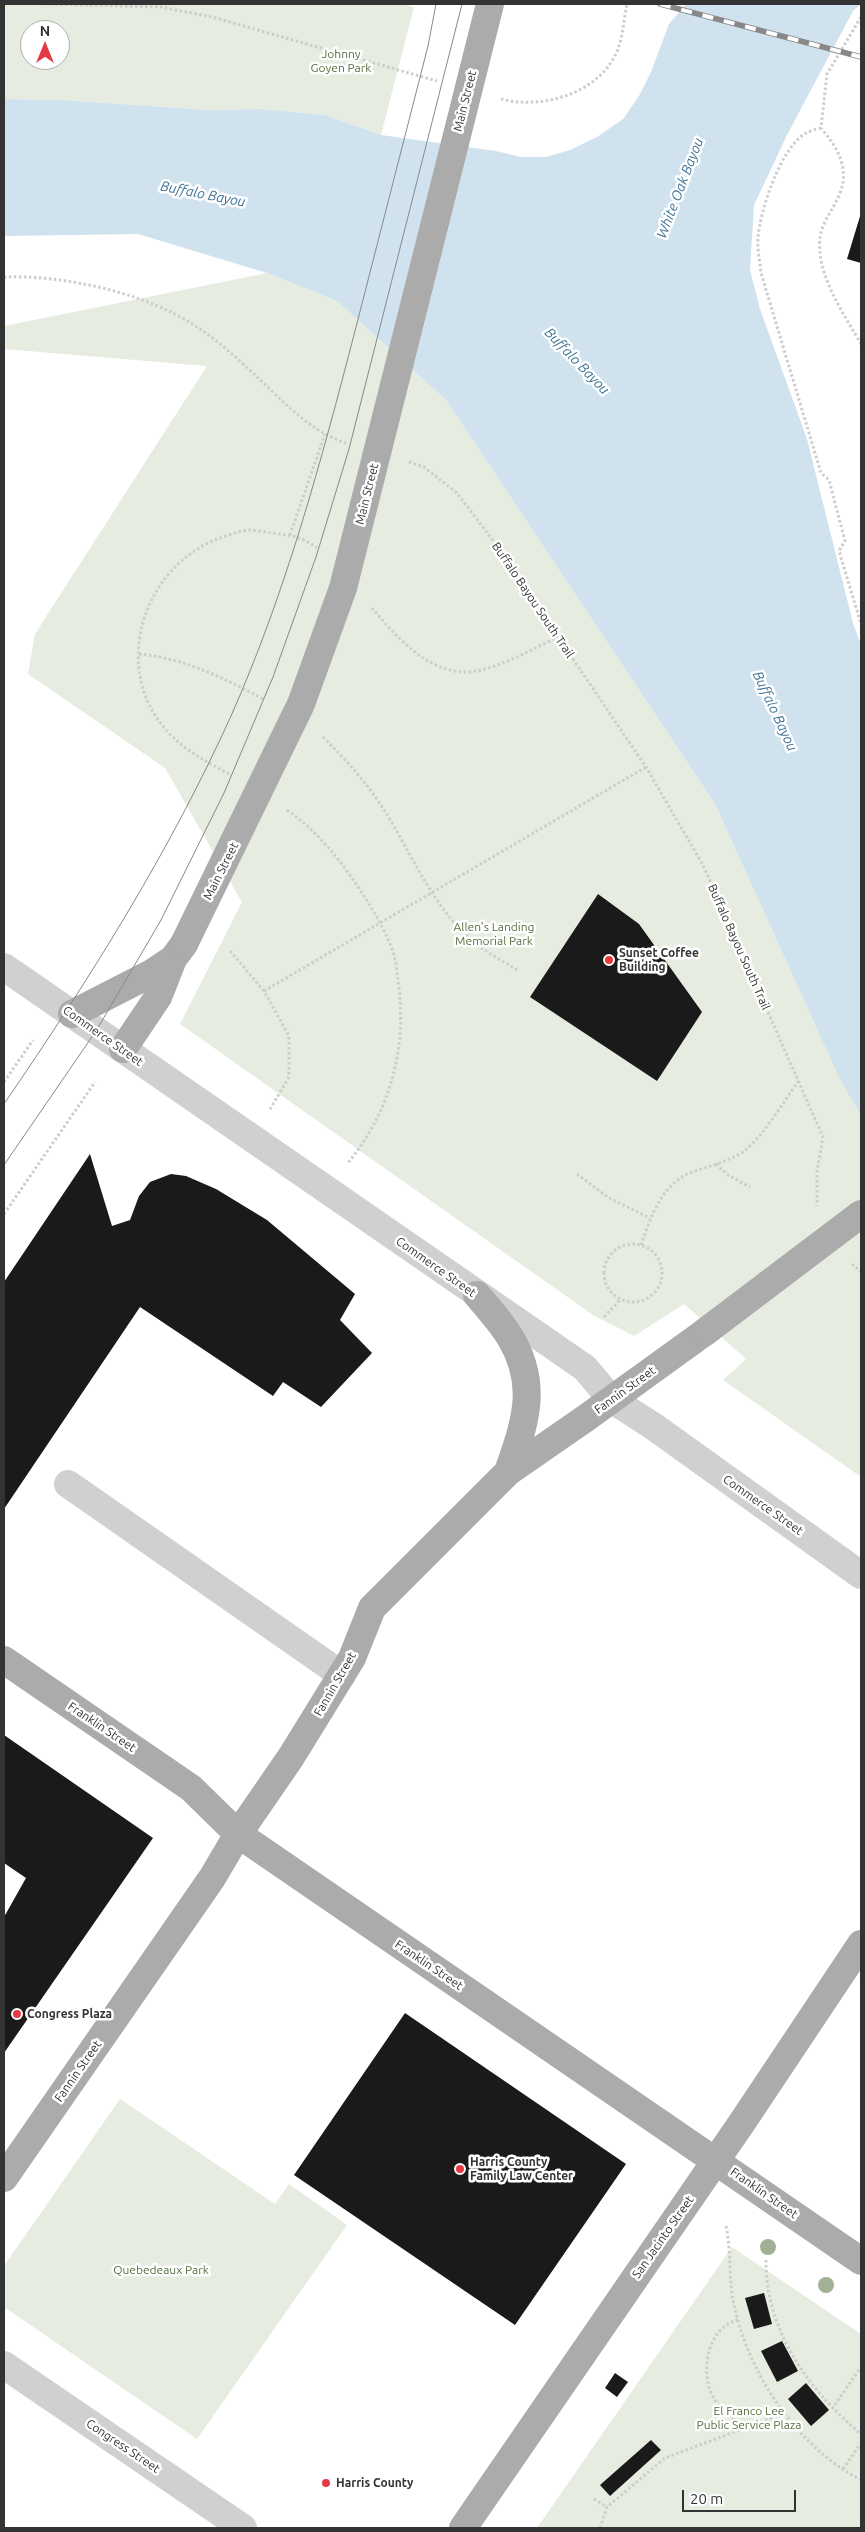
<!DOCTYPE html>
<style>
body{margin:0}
#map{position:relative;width:865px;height:2532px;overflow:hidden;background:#fff;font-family:Ubuntu,sans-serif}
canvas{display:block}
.frame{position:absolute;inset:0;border:5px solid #333;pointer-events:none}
.north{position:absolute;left:20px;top:20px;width:50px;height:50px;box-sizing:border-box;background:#fff;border:1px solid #adadad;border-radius:50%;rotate:0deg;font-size:14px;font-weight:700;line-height:20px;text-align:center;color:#333}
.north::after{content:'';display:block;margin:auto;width:18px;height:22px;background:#e63946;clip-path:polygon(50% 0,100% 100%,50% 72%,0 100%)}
.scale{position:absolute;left:682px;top:2490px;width:114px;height:22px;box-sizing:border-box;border:2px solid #333;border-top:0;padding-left:6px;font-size:15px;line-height:18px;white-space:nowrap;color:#333;-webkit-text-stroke:4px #fff;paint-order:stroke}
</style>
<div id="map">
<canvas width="865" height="2532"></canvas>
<div class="frame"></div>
<div class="north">N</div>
<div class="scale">20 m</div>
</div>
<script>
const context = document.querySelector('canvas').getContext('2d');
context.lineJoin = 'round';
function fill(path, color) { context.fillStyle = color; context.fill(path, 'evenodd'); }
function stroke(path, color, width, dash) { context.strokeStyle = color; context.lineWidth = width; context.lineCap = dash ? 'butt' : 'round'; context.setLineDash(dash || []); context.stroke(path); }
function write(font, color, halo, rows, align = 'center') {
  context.font = font + ' Ubuntu,sans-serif'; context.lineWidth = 5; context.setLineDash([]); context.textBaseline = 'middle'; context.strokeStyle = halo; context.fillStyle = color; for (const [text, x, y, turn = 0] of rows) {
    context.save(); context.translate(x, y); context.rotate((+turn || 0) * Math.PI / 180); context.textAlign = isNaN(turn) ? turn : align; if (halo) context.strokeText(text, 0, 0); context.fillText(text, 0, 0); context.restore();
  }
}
fill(new Path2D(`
 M4,4H402L414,7L381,135L325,115L262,109L208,110L62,100L4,99ZM30,30H60V60H30Z
 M267,273L337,301L446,400L715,804L840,1080L861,1116V1477L723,1380L746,1359L684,1304L634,1336L593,1315L180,1024L242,902L165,768L28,674L35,634L207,366L4,349V326Z
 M120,2099L275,2204L289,2184L347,2225L197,2439L4,2307V2266Z
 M732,2247L861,2334V2528H537Z`), '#e6ecdf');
fill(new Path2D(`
 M686,4H861L853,11L787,135L754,205L750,270L760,309L807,439L853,623L861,645V1116L840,1080L715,804L446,400L337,301L267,273L138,234L4,236V99L62,100L208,110L262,109L325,115L381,135L496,151L521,157H546L570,150L597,137L623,119L639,96L651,72L669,24Z`), '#cfe2ee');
fill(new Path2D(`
 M861,213V263L847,259Z
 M598,894L639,924L702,1012L657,1081L530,997Z
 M90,1154L112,1226L130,1220L139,1196L150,1182L171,1174L186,1176L216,1189L267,1220L355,1294L340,1320L372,1353L321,1407L283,1382L273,1396L140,1307L4,1509V1282Z
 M4,1735L153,1838L4,2053V1917L26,1878L4,1863Z
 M405,2013L626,2164L515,2325L294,2175Z
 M764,2293L772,2324L754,2329L745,2298Z
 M782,2341L798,2371L777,2382L761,2351Z
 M615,2373L628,2382L617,2397L605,2388Z
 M806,2383L829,2410L811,2426L788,2399Z
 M651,2440L661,2450L610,2496L600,2485Z`), '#1a1a1a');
stroke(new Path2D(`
 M45,4L161,7L212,17L437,81
 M861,17L827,74L821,128C837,147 850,168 840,193C834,209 822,221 820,238C816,275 844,314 861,344
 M501,99C543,110 601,93 618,49C623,35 624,18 627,4
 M821,128C816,129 810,131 806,133C781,147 760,210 758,238C757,249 760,261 761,273L821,473L829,480L845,541L839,551L861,624
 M4,277C63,275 143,292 194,325C216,339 236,357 255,375C283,401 309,431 346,443
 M409,462L424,467L457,493L492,539L646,767L703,865L823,1137L817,1171V1206
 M290,535L325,434
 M372,608C396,637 433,679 476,671C504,666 532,649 558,637
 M139,654C184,658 226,679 265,700
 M323,737C347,761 368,784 386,813C412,855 433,906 471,940C485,952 503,961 519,971
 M229,774C207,762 184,750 167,731C110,668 143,566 220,538C229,535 239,531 249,530C256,530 265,532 272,533C289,535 303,537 317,548
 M287,810C314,829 333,851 352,878C366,899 381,921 390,944C395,955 397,969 398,981C408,1047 390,1113 347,1164
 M230,951L264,991L289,1036V1077L269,1111
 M264,991L646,767
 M4,1082L33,1040
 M716,1164L728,1175L750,1187
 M577,1174L609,1198L650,1218
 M4,1214L95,1082
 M604 1273a29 29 0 1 1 58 0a29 29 0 1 1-58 0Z
 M641,1245C651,1216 662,1182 695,1171C712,1165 730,1161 744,1151C764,1136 783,1102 798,1082
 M852,1264L861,1272
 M604,1317L620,1300
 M726,2226C731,2249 729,2272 732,2295C745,2369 794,2445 861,2480
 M766,2260C766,2332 808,2389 861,2434
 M738,2320C708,2327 700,2370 712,2395C719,2408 733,2419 744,2428
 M832,2409L861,2367
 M843,2469L861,2443
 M594,2499L607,2507
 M600,2528L607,2507L665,2458L785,2413`), '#cdcdcd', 3, [2.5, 2.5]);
stroke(new Path2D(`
 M4,967L585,1368L611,1399L653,1426L861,1575
 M68,1484L342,1675
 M4,2365L243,2528`), '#d0d0d0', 28);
stroke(new Path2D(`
 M72,1014L152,973L173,959
 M123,1049L158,997L173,959L184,944
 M477,1295C488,1308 501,1322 510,1337C539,1385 525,1423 508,1472
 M4,1660L191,1788L238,1834L861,2261
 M4,2178L212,1878L238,1834L291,1757L352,1658L372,1608L508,1472L586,1418L705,1332
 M463,2528L741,2124L861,1944`), '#ababab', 28);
stroke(new Path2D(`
 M4,1104C89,980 169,853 231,716C286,592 321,462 355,331C379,236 404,141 428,46L436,4
 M4,1165L96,1031L161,920L224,793L273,677L316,557L349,449L462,4`), '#888', 1);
const rail = new Path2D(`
 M660,4L861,57`);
stroke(rail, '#888', 5.5);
stroke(rail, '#fff', 4, [11]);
stroke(new Path2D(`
 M184,944L301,704L343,588L490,4
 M705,1332L861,1214`), '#ababab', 28);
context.fillStyle = '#a2b095';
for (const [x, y] of [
 [768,2247],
 [826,2285]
]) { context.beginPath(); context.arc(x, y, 8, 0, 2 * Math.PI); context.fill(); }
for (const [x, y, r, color] of [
 [609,960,5,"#e63946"],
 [17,2014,5,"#e63946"],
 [460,2169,5,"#e63946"],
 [326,2483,5,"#e63946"]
]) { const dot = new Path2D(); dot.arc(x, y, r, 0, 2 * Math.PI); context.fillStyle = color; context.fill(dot); stroke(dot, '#fff', 2); }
write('12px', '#56703f', '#fff', [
 ["Johnny",341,54],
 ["Goyen Park",341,68],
 ["Allen's Landing",494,927],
 ["Memorial Park",494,941],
 ["Quebedeaux Park",161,2270],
 ["El Franco Lee",749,2411],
 ["Public Service Plaza",749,2425]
]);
write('12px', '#333', '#fff', [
 ["Main Street",465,101,-76],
 ["Main Street",367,494,-76],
 ["Buffalo Bayou South Trail",533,600,56],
 ["Main Street",221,871,-63],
 ["Buffalo Bayou South Trail",739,947,66],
 ["Commerce Street",103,1036,35],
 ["Commerce Street",436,1267,35],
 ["Fannin Street",625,1390,-36],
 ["Commerce Street",763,1505,35],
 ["Fannin Street",335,1684,-60],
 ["Franklin Street",102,1727,34],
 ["Franklin Street",429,1965,34],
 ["Fannin Street",78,2071,-55],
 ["Franklin Street",764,2193,35],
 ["San Jacinto Street",663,2237,-55],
 ["Congress Street",123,2446,34]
]);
write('bold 12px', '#333', '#fff', [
 ["Sunset Coffee",619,953],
 ["Building",619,967],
 ["Congress Plaza",27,2014],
 ["Harris County",470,2162],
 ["Family Law Center",470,2176],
 ["Harris County",336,2483]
], 'left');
write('italic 14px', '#3f7597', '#fff', [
 ["White Oak Bayou",680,188,-69],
 ["Buffalo Bayou",203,194,11],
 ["Buffalo Bayou",577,361,46],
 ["Buffalo Bayou",775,711,65]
]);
</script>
